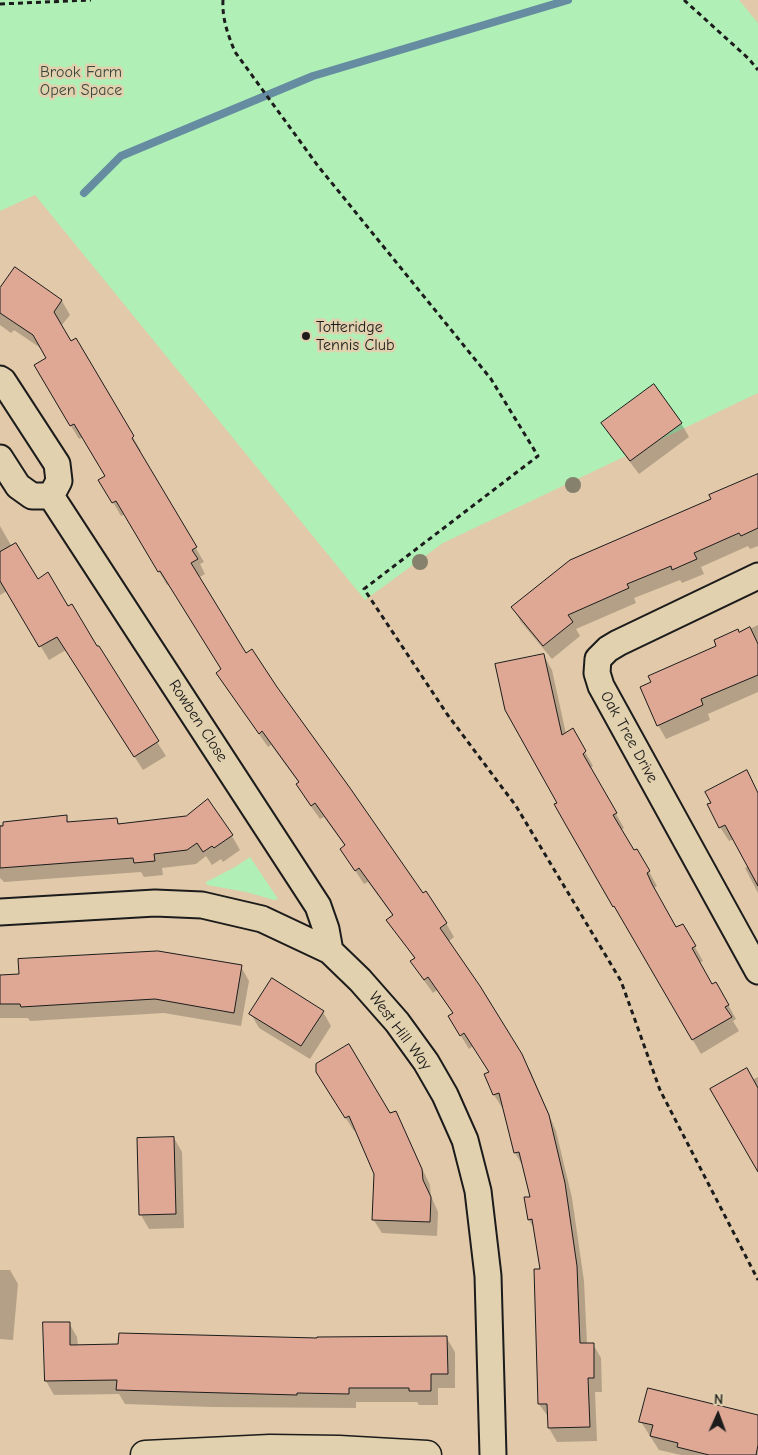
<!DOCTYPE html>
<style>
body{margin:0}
#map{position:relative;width:758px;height:1455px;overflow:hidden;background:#e1c9a9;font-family:"Comic Neue",sans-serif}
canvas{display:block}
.north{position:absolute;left:693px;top:1390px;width:50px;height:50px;-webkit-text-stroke:4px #e2d1ae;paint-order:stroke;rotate:2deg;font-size:14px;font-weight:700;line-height:20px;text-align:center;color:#1c1c1c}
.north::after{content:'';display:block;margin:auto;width:18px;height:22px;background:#1c1c1c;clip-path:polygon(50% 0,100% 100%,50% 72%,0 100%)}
</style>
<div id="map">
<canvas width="758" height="1455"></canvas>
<div class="north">N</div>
</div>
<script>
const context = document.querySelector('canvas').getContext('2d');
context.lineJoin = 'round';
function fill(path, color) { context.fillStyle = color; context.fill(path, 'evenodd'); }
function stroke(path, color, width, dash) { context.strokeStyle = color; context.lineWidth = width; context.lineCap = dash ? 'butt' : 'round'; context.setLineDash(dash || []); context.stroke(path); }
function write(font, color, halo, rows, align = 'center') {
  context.font = font + ' "Comic Neue",sans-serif'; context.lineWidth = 5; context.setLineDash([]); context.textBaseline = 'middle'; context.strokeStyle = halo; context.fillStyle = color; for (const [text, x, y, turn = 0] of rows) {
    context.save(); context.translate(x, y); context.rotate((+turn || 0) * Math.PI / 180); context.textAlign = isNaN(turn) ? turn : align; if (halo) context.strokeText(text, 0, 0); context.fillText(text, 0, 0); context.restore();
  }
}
fill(new Path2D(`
 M0,0H739L758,23V393L443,543L365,600L35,195L0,211Z
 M250,857L278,899L274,900L246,892L207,885L206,882L235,867Z`), '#b0efb6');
fill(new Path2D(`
 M0,290L62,301L70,315L61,326L71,343L76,340L141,451L139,452L204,562L200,564L205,574L198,578L246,654L276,687L423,895L446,923L454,937L448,942L530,1070L556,1131L572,1198L584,1281L587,1344H593L601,1358L602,1392H595L597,1441L557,1442L549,1428V1418L539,1404L541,1270L535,1230L529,1220L531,1198L524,1168L515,1153L504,1108L503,1109L494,1095L486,1075L490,1073L473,1046L469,1049L458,1031L454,1014L437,990L433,993L420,975L412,961L415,959L388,920L393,916L368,882L364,884L341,849L345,846L324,817L320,819L305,798L297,784L299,783L271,745L268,747L226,687L222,670L169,584L167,585L125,514L121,516L100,480L106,477L83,437L79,439L35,366L48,359L42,349L14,330L11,333L0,325Z
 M603,423H681L689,437L639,474L611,437Z
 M758,475V546L750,549L748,546L701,567L704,574L682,583L680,580L634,598L636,603L576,629L580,636L552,659L521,622L513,608Z
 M0,526L12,547L37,580L97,648L166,756L143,770L66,650L49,660L7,591L0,595Z
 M758,625V692L708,714L710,720L666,739L658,725L718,647L739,634Z
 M544,656L552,670L566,734L573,730L593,766L590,768L624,828L621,830L634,852L637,850L657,886L654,888L676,929L682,925L703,961L699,963L712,985L716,983L736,1019L733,1021L739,1031L701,1054L556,805L559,803Z
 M758,794V893L745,868L749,866L734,839L729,841L720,827Z
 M66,817L69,823L117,820L120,825L232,836L240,850L223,862L221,859L212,865L206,856L196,864L162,868L163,875L144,877L141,872L4,882L0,878V825Z
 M241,967L249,981L241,1026L164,1013L30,1021L28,1018H0V976Z
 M323,1012L331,1026L310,1059L259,1028L251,1014Z
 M758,1077V1172L752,1080Z
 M326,1087L390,1114L395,1112L430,1185L431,1196L438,1212L437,1236L382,1233L373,1219L375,1174L356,1130L354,1131Z
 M174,1138L182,1152L184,1228L149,1229L141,1215Z
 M0,1270H10L18,1284L13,1340L0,1339Z
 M69,1323L77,1337L78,1346L446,1337L455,1352V1388H438V1405H419L417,1402H356V1408L212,1407L125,1404L119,1394L54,1395L46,1381Z
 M758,1416V1455H681L659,1450L641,1422Z`), '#0003');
stroke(new Path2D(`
 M84,193L121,156L313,76L568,0`), '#658ca0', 8);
const building = new Path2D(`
 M15,267L62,300L54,312L71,341L76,338L134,436L132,438L197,547L192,550L198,559L191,563L246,653L252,649L277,687L350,788L423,893L426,891L447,923L440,928L480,986L522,1054L549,1115L565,1183L577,1266L580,1343H594V1378H588L590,1427L548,1428L547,1404H538L534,1269H540L532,1219L528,1220L524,1197H530L519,1152L514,1153L499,1093L493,1095L484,1074L489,1072L464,1033L460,1036L448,1016L453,1013L428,977L424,980L410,961L415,958L386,920L393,915L359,868L355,871L340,849L345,845L315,803L311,806L296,784L299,782L262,731L259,734L216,673L221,669L160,571L158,572L116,501L112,503L98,480L105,476L74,424L70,426L34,365L46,358L33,335L0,313V288Z
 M654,384L682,423L630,461L601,423Z
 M758,474V528L741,536L739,533L694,553L697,559L672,570L671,566L627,584L629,588L568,615L573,622L543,646L511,607L570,560L711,499L709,495Z
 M16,543L38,579L48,572L68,606L72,604L97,646H99L159,741L134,757L57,637L39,647L0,581V552Z
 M750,627L758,644V675L701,699L703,705L657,726L640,687L651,682L648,676L716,646L714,640L738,629L739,632Z
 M544,654L562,735L573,728L586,751L583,754L617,813L613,815L634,850L637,849L650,871L647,873L652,884L676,927L683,924L696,946L692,948L712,984L716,982L729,1005L725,1007L732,1017L692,1040L614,906L613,907L563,820L554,804L557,803L505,710L495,664Z
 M747,770L758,793V886L725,825L719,828L707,804L711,803L705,792Z
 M208,799L233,835L214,848L212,846L203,852L197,843L187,850L154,854L155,861L134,863L133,858L0,868V826H3V822L67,815V822L117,818L118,824L186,816Z
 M158,951L242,965L234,1013L155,999L21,1007L20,1004H0V975L19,974L18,959Z
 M272,978L324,1011L301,1046L249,1014Z
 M349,1044L390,1113L396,1111L422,1169L423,1180L431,1197L430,1222L372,1220L374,1174L349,1116L345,1118L316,1072V1064Z
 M747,1068L758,1088V1172L710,1089Z
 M174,1137L176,1214L139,1215L137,1138Z
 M43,1322H70V1345L118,1344L119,1333L317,1338V1337L447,1336L448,1374H431V1391H409V1388H349V1394L297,1393V1395L116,1390L117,1380L45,1381Z
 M648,1388L758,1415V1445L756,1455H709L677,1447L678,1443L650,1436L653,1425L639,1422Z`);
fill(building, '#dea895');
stroke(building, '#1c1c1c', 1);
const street = new Path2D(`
 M0,379L3,381L57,464L59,481L51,496
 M0,458L18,486L32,496H51
 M51,496L318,906L326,929L330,951
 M758,576L618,643L608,649L598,659L597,673L601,686L758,971
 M0,912L155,903L202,905L262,919L330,951L360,980L397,1022L426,1062L445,1095L465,1140L478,1191L488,1276L493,1455`);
const primary = new Path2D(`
 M145,1455L270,1449L339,1450L427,1455`);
stroke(street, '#1c1c1c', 29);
stroke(primary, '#1c1c1c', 31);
stroke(new Path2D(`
 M223,0C222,19 228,35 235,52L318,166L491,379L538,456L364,589L447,714L516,806L621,981L660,1090L758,1280
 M684,0L749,59L758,70
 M0,4L91,0`), '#1c1c1c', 3, [5, 4]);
stroke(street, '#e2d1ae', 25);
stroke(primary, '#e2d1ae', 28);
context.fillStyle = '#85816c';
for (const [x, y] of [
 [573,485],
 [420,562]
]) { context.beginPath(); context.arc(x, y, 8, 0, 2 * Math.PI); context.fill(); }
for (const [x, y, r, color] of [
 [306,336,5,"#1c1c1c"]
]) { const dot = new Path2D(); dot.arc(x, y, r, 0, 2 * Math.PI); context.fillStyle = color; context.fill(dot); stroke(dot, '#e2d1ae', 2); }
write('16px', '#3a463b', '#e2d1ae', [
 ["Brook Farm",81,72],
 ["Open Space",81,90]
]);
write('16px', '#1c1c1c', '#e2d1ae', [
 ["Totteridge",316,327],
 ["Tennis Club",316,345]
], 'left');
write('16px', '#1c1c1c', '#e2d1ae', [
 ["Rowben Close",198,721,57],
 ["Oak Tree Drive",629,737,61],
 ["West Hill Way",400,1031,53]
]);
</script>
